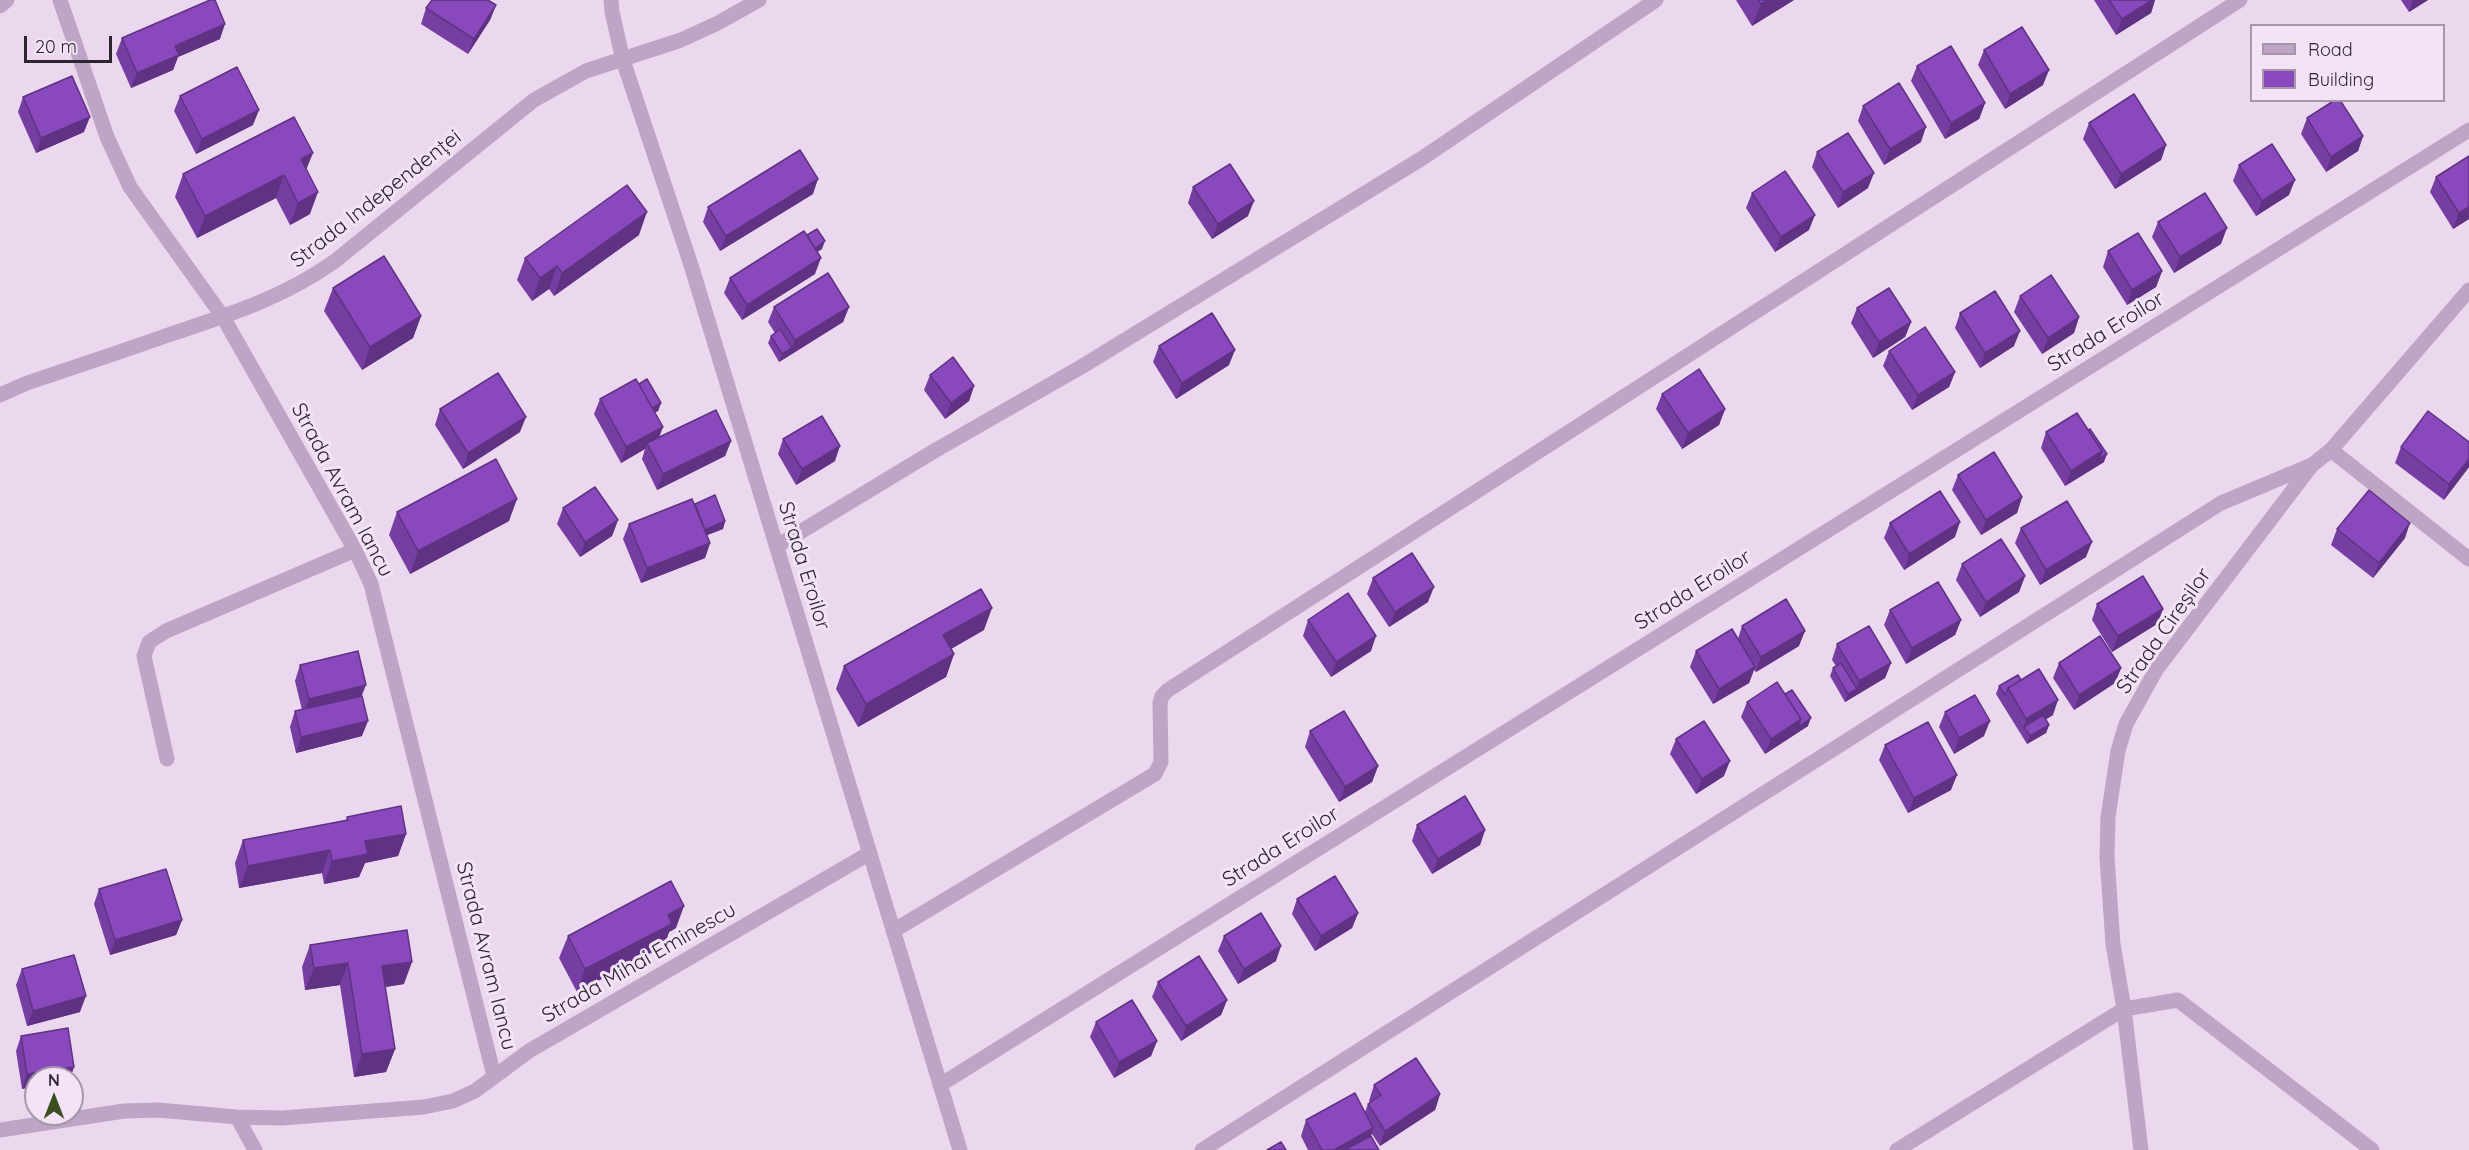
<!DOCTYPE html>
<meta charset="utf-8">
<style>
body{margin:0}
#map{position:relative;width:2469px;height:1150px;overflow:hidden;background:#ebd8ee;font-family:Quicksand,sans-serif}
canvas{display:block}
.legend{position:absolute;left:2250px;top:24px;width:195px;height:78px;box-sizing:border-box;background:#f4e3f7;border:2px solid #a497a8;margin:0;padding:8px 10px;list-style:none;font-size:18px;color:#2d2631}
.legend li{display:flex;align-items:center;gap:12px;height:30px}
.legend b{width:30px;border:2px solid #a497a8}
.north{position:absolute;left:24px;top:1066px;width:60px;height:60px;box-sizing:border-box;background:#f4e3f7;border:2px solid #a497a8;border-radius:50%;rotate:0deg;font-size:16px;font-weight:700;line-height:24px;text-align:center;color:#2d2631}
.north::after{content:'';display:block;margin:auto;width:21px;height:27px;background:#3c4f1f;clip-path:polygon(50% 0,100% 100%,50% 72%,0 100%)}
.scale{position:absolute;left:24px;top:36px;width:88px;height:27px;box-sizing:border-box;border:3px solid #2d2631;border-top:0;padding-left:8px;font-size:18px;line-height:21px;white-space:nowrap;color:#2d2631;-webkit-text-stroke:4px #f4e3f7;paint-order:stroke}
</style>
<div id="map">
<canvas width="2469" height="1150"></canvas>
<ul class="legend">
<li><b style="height:8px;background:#bea5c5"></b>Road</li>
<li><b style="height:16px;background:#8948bc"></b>Building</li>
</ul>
<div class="north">N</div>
<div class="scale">20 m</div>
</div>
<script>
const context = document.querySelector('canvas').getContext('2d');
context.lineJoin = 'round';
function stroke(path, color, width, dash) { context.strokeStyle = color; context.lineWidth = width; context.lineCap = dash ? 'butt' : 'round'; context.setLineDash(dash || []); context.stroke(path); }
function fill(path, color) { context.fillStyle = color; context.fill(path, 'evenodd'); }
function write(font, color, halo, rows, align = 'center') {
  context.font = font + ' Quicksand,sans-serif'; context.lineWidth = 6; context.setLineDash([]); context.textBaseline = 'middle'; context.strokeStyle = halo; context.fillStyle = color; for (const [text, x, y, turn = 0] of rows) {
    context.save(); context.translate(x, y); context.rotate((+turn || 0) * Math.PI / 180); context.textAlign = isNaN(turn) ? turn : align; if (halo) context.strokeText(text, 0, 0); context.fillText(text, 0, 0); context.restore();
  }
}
stroke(new Path2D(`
 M60,0L107,137L130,187L223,317L355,550L371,584L494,1076
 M611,0L612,12L623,60L691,265L960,1150
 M0,6L7,0
 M0,395L27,383C75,367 123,351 171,334C229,315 285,297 335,261L534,100L586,71L681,40L718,23L759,0
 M2331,450L2469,559
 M777,546L936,450L1081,367L1421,159L1656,0
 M167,759L144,656L149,642L166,631L355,550
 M893,931L1155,774L1161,762L1160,703L1162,696L1168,690L2240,0
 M940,1085L2469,130
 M237,1117L255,1150
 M0,1130L124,1111L158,1110L237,1117L282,1118L424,1107L453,1101L475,1091L529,1051L870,853
 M1897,1150L2124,1009L2178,1000L2372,1150
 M2141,1150L2124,1009L2113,944L2107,857L2108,817L2118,751L2126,724L2156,670L2312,465`), '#bea5c5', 15);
stroke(new Path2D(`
 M1202,1150L2221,503L2312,465L2331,450L2469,290`), '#bea5c5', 15);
fill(new Path2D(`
 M1736,0H1794L1752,26Z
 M2094,0H2155L2151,13L2116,35Z
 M2401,0H2428L2409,12Z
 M496,5L490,20L468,54L421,24L426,8Z
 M122,38L220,39L178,57L173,70L131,88L116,54Z
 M1984,50L2043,85L2005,109L1978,65Z
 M1917,66L1985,103L1979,119L1945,139L1911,81Z
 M180,96L253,125L196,154L174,111Z
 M23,97L84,132L36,153L18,112Z
 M1863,106L1921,142L1884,165L1858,121Z
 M2307,118L2363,136L2358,151L2326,172L2301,134Z
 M2089,123L2166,145L2161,160L2115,189L2083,139Z
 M1817,152L1868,188L1838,208L1812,167Z
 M2469,156V219L2453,229L2430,192L2436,177Z
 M2239,165L2289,195L2256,216L2233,181Z
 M307,169L310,214L290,225L276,198L197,238L175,197L183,174Z
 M1193,187L1248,216L1212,239L1188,203Z
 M1752,193L1809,230L1775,252L1746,208Z
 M813,194L720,251L703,222L708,207Z
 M2158,222L2221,244L2174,273L2152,237Z
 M639,235L554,296L549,289L532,301L517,280L525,258Z
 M807,235L822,249L817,252L815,274L742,320L724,293L730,278Z
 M2108,251L2162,271L2156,287L2127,305L2103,267Z
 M333,288L421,316L413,338L362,370L324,311Z
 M2020,296L2079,317L2074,333L2042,354L2014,312Z
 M774,307H849L843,322L779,362L768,343L771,336L775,333L768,322Z
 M1857,308L1911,322L1905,337L1873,358L1851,323Z
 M1960,313L2014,346L1980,368L1955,328Z
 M1159,346L1229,365L1176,399L1153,362Z
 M1889,351L1955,372L1949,387L1912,410L1883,366Z
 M930,375L974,386L969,401L945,419L924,390Z
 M639,384L661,403L658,411L655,412L659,438L731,441L725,456L657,490L642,459L645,449L621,463L594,414L600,399Z
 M1662,394L1725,409L1719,425L1682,449L1656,409Z
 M440,409L520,432L463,469L435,425Z
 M2046,432L2104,462L2065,486L2041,448Z
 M783,439L835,461L796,485L778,454Z
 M2469,442V467L2444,500L2395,463L2401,447Z
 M1958,475L2022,497L2017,513L1981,535L1952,490Z
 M695,504L725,521L723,529L707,535L710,543L705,558L641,583L623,539L629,524Z
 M563,508L618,520L612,536L580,557L557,524Z
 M397,512L509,521L410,574L389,535Z
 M1890,523L1955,537L1904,570L1884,538Z
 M2021,528L2086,557L2040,585L2015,543Z
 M2337,529L2405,538L2373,578L2331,545Z
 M1962,564L2025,576L2019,592L1980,617L1956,580Z
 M1373,578L1428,602L1389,627L1367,594Z
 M2097,604L2163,609L2157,624L2112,652L2092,620Z
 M1890,610L1961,620L1955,635L1906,664L1884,625Z
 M1308,620L1371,651L1331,677L1303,636Z
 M1742,626L1799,646L1756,672L1754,670L1749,683L1713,704L1690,667L1696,651L1738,639Z
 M984,630L951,649L954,654L946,677L858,727L836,689L844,666Z
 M1837,644L1891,663L1885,678L1845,702L1830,676L1833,668L1836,666L1832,660Z
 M2059,663L2121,668L2115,683L2074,710L2053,678Z
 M300,665L362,736L296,753L290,727L295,711L302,710L295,681Z
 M2021,680L2053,715L2045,720L2049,725L2046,733L2027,744L1996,694L1999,686Z
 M1747,702L1808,726L1765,754L1741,717Z
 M1945,712L1984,736L1954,754L1939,727Z
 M1310,731L1378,766L1372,782L1339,802L1305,747Z
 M1676,739L1724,776L1696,794L1670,754Z
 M1885,745L1951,790L1908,813L1879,760Z
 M347,817L406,834L398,856L365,863L359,877L324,884L322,873L239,888L235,863L243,840L346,821Z
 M1417,825L1485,830L1480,845L1432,874L1412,841Z
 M99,889L182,920L176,935L110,955L94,904Z
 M1297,899L1358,913L1352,928L1315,951L1292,914Z
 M676,928L669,932L664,946L577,992L559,958L568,936Z
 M1224,936L1276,961L1238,984L1218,951Z
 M310,945L404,984L385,987L395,1049L386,1072L354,1077L340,985L305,990L302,967Z
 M22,969L80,1012L27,1026L16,985Z
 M1158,982L1227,1000L1221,1015L1181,1041L1152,997Z
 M1096,1022L1157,1041L1151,1056L1114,1078L1090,1037Z
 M21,1036L74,1067L70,1078H36L22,1089L16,1051Z
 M1374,1085L1440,1094L1435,1110L1380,1146L1372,1134L1371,1136L1379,1150H1308L1301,1136L1306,1120L1365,1112L1368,1104L1370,1103L1369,1101Z`), '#763ea2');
fill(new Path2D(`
 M1767,0H1794L1752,26L1761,4Z
 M2152,0H2155L2151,13L2116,35L2122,19Z
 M2413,0H2428L2409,12Z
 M496,5L490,20L468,54L474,39Z
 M225,24L220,39L178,57L173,70L131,88L137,73L175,46Z
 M2049,70L2043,85L2005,109L2010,94Z
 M1985,103L1979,119L1945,139L1951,123Z
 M259,110L253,125L196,154L202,139Z
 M90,117L84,132L36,153L41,138Z
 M1926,127L1921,142L1884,165L1890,149Z
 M2363,136L2358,151L2326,172L2331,157Z
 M2166,145L2161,160L2115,189L2121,174Z
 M313,153L304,175L301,159Z
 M1874,173L1868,188L1838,208L1843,192Z
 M284,175L276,198L197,238L205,216Z
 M818,179L813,194L720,251L726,236Z
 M2295,180L2289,195L2256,216L2262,201Z
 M318,192L310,214L290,225L298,203Z
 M1254,201L1248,216L1212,239L1218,224Z
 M2469,207V219L2453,229L2459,213Z
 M647,212L639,235L554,296L562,273Z
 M1815,215L1809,230L1775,252L1781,237Z
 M2227,228L2221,244L2174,273L2180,257Z
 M825,241L822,249L806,259L809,252Z
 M821,258L815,274L742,320L747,305Z
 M557,266L549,289L532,301L540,278Z
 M2162,271L2156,287L2127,305L2132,290Z
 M849,307L843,322L779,362L782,354L792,348L795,340Z
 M421,316L413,338L362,370L370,347Z
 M2079,317L2074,333L2042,354L2048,338Z
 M1911,322L1905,337L1873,358L1879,342Z
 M2020,331L2014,346L1980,368L1985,353Z
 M1235,350L1229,365L1176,399L1182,383Z
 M1955,372L1949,387L1912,410L1918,395Z
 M974,386L969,401L945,419L951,403Z
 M661,403L658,411L644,418L646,410Z
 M1725,409L1719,425L1682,449L1688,433Z
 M526,417L520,432L463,469L468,453Z
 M663,427L657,443H647L645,449L621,463L626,447Z
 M731,441L725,456L657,490L663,474Z
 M840,446L835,461L796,485L802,469Z
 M2102,451L2107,454L2104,462L2065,486L2071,471Z
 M2469,459V467L2444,500L2449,484Z
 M2022,497L2017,513L1981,535L1986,520Z
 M517,499L509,521L410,574L418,551Z
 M618,520L612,536L580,557L585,542Z
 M725,521L723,529L697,539L700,532Z
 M1960,522L1955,537L1904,570L1909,554Z
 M2410,523L2405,538L2373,578L2379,563Z
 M2092,542L2086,557L2040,585L2046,570Z
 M710,543L705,558L641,583L647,568Z
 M2025,576L2019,592L1980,617L1986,602Z
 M1434,587L1428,602L1389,627L1395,612Z
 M992,608L984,630L935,658L943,635Z
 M2163,609L2157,624L2112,652L2118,636Z
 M1961,620L1955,635L1906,664L1912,648Z
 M1805,631L1799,646L1756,672L1761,657Z
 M1376,636L1371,651L1331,677L1336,662Z
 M954,654L946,677L858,727L866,704Z
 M1891,663L1885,678L1845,702L1848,694L1857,689L1859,681Z
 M1755,667L1749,683L1713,704L1719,689Z
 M2121,668L2115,683L2074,710L2079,695Z
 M366,685L360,700L303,714L309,699Z
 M2058,700L2053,715L2026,731L2024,727L2026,719Z
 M1811,718L1808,726L1765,754L1771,739L1801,719Z
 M368,721L362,736L296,753L301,737Z
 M1990,721L1984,736L1954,754L1959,738Z
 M2049,725L2046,733L2027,744L2030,736Z
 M1730,761L1724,776L1696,794L1702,779Z
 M1378,766L1372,782L1339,802L1345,787Z
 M1957,775L1951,790L1908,813L1914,798Z
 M1485,830L1480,845L1432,874L1438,859Z
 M406,834L398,856L365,863L359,877L324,884L332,861L365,841Z
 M330,850L322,873L239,888L248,866Z
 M684,906L676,928L669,932L664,946L577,992L585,969L668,915Z
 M1358,913L1352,928L1315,951L1321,936Z
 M182,920L176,935L110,955L115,940Z
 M1281,946L1276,961L1238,984L1244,969Z
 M412,962L404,984L374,989L382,966Z
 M348,963L340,985L305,990L314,968Z
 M86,996L80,1012L27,1026L33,1011Z
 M1227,1000L1221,1015L1181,1041L1186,1026Z
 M1157,1041L1151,1056L1114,1078L1119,1062Z
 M395,1049L386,1072L354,1077L362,1054Z
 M74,1067L70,1078H36V1087L22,1089L27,1074Z
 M1440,1094L1435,1110L1380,1146L1385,1131Z
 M1373,1128L1368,1144L1348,1148V1150H1334Z`), '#603284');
const building = new Path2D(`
 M210,0H215L225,24L175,46L179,55L137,73L122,38Z
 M432,0H488L496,5L474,39L426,8Z
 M1758,0H1767L1761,4Z
 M2109,0H2152L2122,19Z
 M2022,27L2049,70L2010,94L1984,50Z
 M1951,46L1985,103L1951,123L1917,66Z
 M237,67L259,110L202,139L180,96Z
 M72,76L90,117L41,138L23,97Z
 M1899,83L1926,127L1890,149L1863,106Z
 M2134,94L2166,145L2121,174L2089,123Z
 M2335,100H2340L2363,136L2331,157L2307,118Z
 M294,117L313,153L301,159L318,192L298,203L284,175L205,216L183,174Z
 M1848,133L1874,173L1843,192L1817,152Z
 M2272,144L2295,180L2262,201L2239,165Z
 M800,150L818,179L726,236L708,207Z
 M2469,156V207L2459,213L2436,177Z
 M1230,164L1254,201L1218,224L1193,187Z
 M1785,171L1815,215L1781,237L1752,193Z
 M627,185L647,212L562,273L557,266L540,278L525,258Z
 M2205,193L2227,228L2180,257L2158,222Z
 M817,229L825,241L815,248L807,235Z
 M804,231L821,258L747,305L730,278Z
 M2138,233L2162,271L2132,290L2108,251Z
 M384,256L421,316L370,347L333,288Z
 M828,273L849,307L795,340L774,307Z
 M2051,275L2079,317L2048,338L2020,296Z
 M1889,288L1911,322L1879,342L1857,308Z
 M1995,291L2020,331L1985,353L1960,313Z
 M1212,313L1235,350L1182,383L1159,346Z
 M1925,327L1955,372L1918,395L1889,351Z
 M780,329L792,348L782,354L771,336Z
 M953,357L974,386L951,403L930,375Z
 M1699,369L1725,409L1688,433L1662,394Z
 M498,373L526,417L468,453L440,409Z
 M636,379L663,427L626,447L600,399Z
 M647,379L661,403L652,408L639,384Z
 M716,410L731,441L663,474L647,443Z
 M2428,411L2469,442V459L2449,484L2401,447Z
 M2077,413L2102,451L2071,471L2046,432Z
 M822,416L840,446L802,469L783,439Z
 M2090,429L2107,454L2099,459L2102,451L2088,430Z
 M1994,452L2022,497L1986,520L1958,475Z
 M496,459L517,499L418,551L397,512Z
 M595,487L618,520L585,542L563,508Z
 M2369,490L2410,523L2379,563L2337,529Z
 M1940,491L1960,522L1909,554L1890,523Z
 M715,495L725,521L705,530L695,504Z
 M692,499L710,543L647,568L629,524Z
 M2067,501L2092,542L2046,570L2021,528Z
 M2001,539L2025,576L1986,602L1962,564Z
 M1412,553L1434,587L1395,612L1373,578Z
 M2143,576L2163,609L2118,636L2097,604Z
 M1938,582L1961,620L1912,648L1890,610Z
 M981,589L992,608L943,635L954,654L866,704L844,666Z
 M1348,593L1376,636L1336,662L1308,620Z
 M1786,599L1805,631L1761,657L1742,626Z
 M1869,626L1891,663L1859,681L1837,644Z
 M1732,629L1755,667L1719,689L1696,651Z
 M2100,636L2121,668L2079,695L2059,663Z
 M358,651L366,685L309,699L300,665Z
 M1841,663L1857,689L1848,694L1833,668Z
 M2039,669L2058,700L2026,719L2008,688Z
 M2018,675L2021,680L2008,688L2005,695L1999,686Z
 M1777,682L1801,719L1771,739L1747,702Z
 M1792,690L1811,718L1798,727L1801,719L1785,694Z
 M1975,695L1990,721L1959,738L1945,712Z
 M362,696L368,721L301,737L295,711Z
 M1344,711L1378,766L1345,787L1310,731Z
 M2043,715L2049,725L2030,736L2024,727Z
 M1704,721L1730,761L1702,779L1676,739Z
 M1928,722L1957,775L1914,798L1885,745Z
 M1465,796L1485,830L1438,859L1417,825Z
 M401,806L406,834L365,841L368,854L332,861L330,850L248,866L243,840L348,820L347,817Z
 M166,869L182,920L115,940L99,889Z
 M1335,876L1358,913L1321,936L1297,899Z
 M671,881L684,906L668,915L672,924L585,969L568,936Z
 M1261,913L1281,946L1244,969L1224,936Z
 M407,930L412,962L382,966L395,1049L362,1054L348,963L314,968L310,945Z
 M74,955L86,996L33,1011L22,969Z
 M1199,956L1227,1000L1186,1026L1158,982Z
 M1132,1000L1157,1041L1119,1062L1096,1022Z
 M68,1028L74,1067L27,1074L21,1036Z
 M1416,1058L1440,1094L1385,1131L1368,1104L1381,1095L1374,1085Z
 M1355,1093L1373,1128L1334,1150H1322L1306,1120Z
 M1371,1136L1379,1150H1349L1348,1148Z
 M1281,1142L1286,1150H1267Z`);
fill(building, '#8948bc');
stroke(building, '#603284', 1.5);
write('21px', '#2d2631', '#f4e3f7', [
 ["Strada Independenței",376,199,-38],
 ["Strada Eroilor",2106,332,-32],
 ["Strada Avram Iancu",342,490,62],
 ["Strada Eroilor",804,566,73],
 ["Strada Eroilor",1693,590,-32],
 ["Strada Cireșilor",2164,631,-55],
 ["Strada Eroilor",1281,847,-32],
 ["Strada Avram Iancu",486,956,76],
 ["Strada Mihai Eminescu",639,963,-30]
]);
</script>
